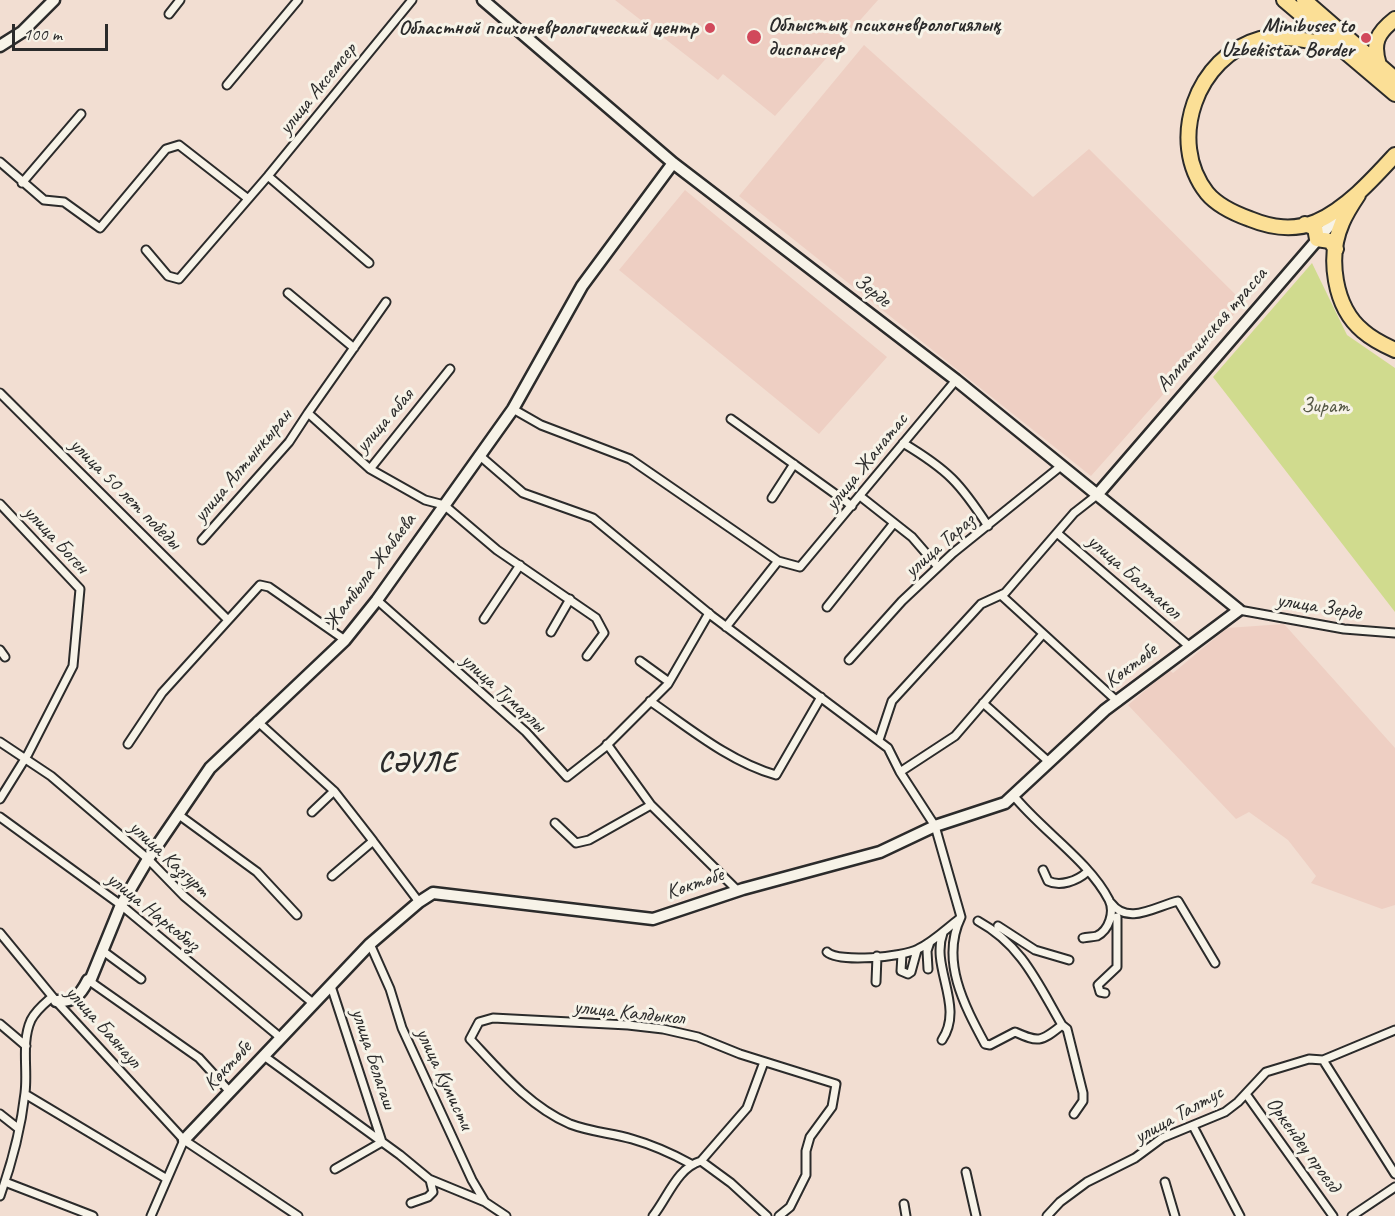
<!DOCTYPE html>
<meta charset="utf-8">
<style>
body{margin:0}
#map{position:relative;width:1395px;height:1216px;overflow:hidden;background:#f2ded2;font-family:Caveat,sans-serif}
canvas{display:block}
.scale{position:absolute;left:12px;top:24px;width:96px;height:27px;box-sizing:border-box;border:3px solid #2b2b2b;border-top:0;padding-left:8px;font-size:18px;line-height:21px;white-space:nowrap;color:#2b2b2b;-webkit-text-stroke:4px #f7f3e8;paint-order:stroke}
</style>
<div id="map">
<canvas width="1395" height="1216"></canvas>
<div class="scale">100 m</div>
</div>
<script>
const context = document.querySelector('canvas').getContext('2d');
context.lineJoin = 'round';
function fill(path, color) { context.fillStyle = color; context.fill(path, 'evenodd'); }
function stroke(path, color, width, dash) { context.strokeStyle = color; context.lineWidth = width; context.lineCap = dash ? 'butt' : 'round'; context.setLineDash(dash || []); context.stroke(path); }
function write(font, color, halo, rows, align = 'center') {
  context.font = font + ' Caveat,sans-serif'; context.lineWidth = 6; context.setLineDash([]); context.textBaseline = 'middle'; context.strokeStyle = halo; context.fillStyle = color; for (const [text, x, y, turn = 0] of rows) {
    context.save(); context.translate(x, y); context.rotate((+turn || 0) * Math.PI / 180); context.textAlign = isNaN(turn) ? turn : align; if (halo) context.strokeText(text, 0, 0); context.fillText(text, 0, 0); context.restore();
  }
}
fill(new Path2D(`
 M615,0H878L775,116L723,74L718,80Z
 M864,45L1033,197L1089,149L1244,303L1091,476L739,196Z
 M685,190L887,357L819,434L619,270Z
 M1284,624L1395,748V905L1382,909L1311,883L1316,876L1288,840L1249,812L1236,819L1128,705L1169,670L1173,673L1227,628Z`), '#eecfc3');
fill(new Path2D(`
 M1312,263L1347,335L1395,368V612L1213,377Z`), '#d0db8e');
const street = new Path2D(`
 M169,14L180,0
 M227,85L298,0
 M0,162L44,200L64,202L100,228L166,149L179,145L247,198
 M268,176L369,263
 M22,183L81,114
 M146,250L168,276L179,279L268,176L412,0
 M288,293L354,348
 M386,302L308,413L370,469L450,369
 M0,393L227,619
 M513,409L541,425L630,459L778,561L800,567L956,380
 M731,419L852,506
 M903,443C948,470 960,483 988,526
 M479,455L523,493L593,518L712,616L888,748L900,772L935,826L961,917C940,960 964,1005 985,1044L990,1045L1015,1032C1038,1042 1040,1043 1062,1025
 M370,469L425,500L444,505L497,550L596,618L604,633L587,656
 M860,496L912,537L938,567
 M772,498L794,464
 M0,504L80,589L73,666L28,754L0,799
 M1057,533L1190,647
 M202,540L289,442L308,413
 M1001,595L1118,702
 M377,600L526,732L567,777L604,748L668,684L709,613
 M827,607L894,523
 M1239,610L1344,629L1395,633
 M484,619L520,565
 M726,627L778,561
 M551,632L570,599
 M0,650L5,657
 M849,660L902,601L953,553L1061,466
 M640,661L669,682
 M650,701C689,728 730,762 776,775L821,697
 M983,703L1049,762
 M257,721L334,791
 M879,740L892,701L981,604L1005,593L1074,513L1097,495
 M0,742L51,776L148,859L184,896L314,1004
 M128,744L162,693L260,585L269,587L345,640
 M607,744L651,805L738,891
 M900,772L955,736L1042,635
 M1013,795C1041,830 1089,861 1109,900C1115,912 1109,930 1097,936C1093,937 1087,937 1083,938
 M312,812L334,791L373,841
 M179,815L257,872L297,915
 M0,817L121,905L281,1038
 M555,823L576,843L589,840L651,805
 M1043,870L1048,881C1060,887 1077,881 1087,872
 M332,876L373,841L419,902
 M1111,903C1128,926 1156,906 1178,901L1215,963
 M978,921C1022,945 1038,984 1062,1025L1067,1029L1083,1093V1101L1074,1114
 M998,926L1035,950L1069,960
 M0,933L56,1001L184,1140L298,1216
 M370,944L390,989L402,1028L472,1180L485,1202L506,1216
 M103,951L141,979
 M827,952C839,963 903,957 918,949C933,942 946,929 959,919
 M902,954L901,971L908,974L911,972L917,950
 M928,969L927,951L930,942
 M88,980L199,1058L230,1092
 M876,982L877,956
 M331,986L382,1142L335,1169
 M1105,993L1100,992L1098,985L1117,967V917
 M0,1024L26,1046
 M942,1040C965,1006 930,967 943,933
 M264,1056L400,1155L429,1179L485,1202
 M1323,1060L1395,1174
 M25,1094L167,1179
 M1246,1094L1333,1216
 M0,1114L19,1129
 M1193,1126L1240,1216
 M701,1161L747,1108L764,1062
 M691,1164C673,1154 653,1145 632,1139C611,1133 591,1132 570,1124C529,1106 500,1071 470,1039L479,1022L493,1018L628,1025L663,1029L698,1037L740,1054L836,1084L832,1107L810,1137L806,1151V1175L790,1207L779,1216
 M966,1172L976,1216
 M5,1182L93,1216
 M1165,1182L1175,1216
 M0,1196C12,1163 21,1128 25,1093C28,1070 21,1042 31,1020C36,1010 44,1004 52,997
 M411,1203L428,1197L433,1192L430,1180
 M904,1204L906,1216
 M151,1216L184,1140
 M653,1216C668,1197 677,1168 701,1161L731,1183L767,1216
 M1047,1216L1060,1202L1087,1182L1135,1158L1162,1138L1225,1112L1238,1102L1266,1072L1309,1059L1323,1060L1395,1030
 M1352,1216L1395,1187`);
const secondary = new Path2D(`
 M0,46L22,32L54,0
 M1097,495L1343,210
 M56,1001C74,1002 80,996 88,980L90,981L121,905L148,859L210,768L345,640L377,600L513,409L582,286L673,163
 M184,1140L370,944L419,902L433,893L653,919L743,889L880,852L935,826L1005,803L1105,710L1239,610L956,380L673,163L483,0`);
const highway = new Path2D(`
 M1284,0L1395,94
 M1304,0L1395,79
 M1340,48C1320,42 1280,34 1260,39C1197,56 1166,141 1207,193C1217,205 1236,214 1250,219C1272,228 1293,231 1316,222C1347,208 1373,179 1395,155
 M1379,65C1372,43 1377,33 1395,19
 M1358,195C1352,204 1346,213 1342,223C1327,257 1334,307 1363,331C1372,339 1384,345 1395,350
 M1305,224L1315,228L1317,239L1330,241L1336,249`);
stroke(street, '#2b2b2b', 11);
stroke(secondary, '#2b2b2b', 15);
stroke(highway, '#2b2b2b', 18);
stroke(street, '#f7f3e8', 7);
stroke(secondary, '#f7f3e8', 10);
stroke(highway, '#fbdf96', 14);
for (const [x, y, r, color] of [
 [710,28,6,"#d1495b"],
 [754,37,8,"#d1495b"],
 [1366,38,6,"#d1495b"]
]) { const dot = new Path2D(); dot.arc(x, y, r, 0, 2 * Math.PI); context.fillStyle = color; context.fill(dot); stroke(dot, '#f7f3e8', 2); }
write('bold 21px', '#2b2b2b', '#f7f3e8', [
 ["Облыстық психоневрологиялық",768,25,"left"],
 ["диспансер",768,49,"left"],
 ["Minibuses to",1354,26],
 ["Uzbekistan Border",1354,50],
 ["Областной психоневрологический центр",698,28]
], 'right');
write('21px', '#2b2b2b', '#f7f3e8', [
 ["улица Аксемсер",318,89,-51],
 ["Зерде",872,291,38],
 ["Алматинская трасса",1212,330,-49],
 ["улица абая",385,421,-49],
 ["улица Жанатас",867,462,-51],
 ["улица Алтынкыран",243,466,-50],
 ["улица 50 лет победы",125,494,45],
 ["улица Боген",56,540,47],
 ["улица Тараз",940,546,-41],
 ["Жамбыла Жабаева",370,572,-53],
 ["улица Балтакол",1134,577,41],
 ["улица Зерде",1319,607,9],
 ["Көктөбе",1131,666,-37],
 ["улица Тумарлы",503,693,42],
 ["улица Казгурт",169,859,43],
 ["Көктөбе",695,884,-19],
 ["улица Наркобыз",153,912,39],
 ["улица Калдыкол",629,1013,6],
 ["улица Баянаул",103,1027,48],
 ["улица Белагаш",373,1059,72],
 ["Көктөбе",228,1066,-47],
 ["улица Кумисти",444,1079,65],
 ["улица Талтус",1179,1115,-29],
 ["Оркендеу проезд",1303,1145,54]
]);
write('21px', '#545744', '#f7f3e8', [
 ["Зират",1325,406]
]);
context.letterSpacing = '1.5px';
write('bold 27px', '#2b2b2b', '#f7f3e8', [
 ["СӘУЛЕ",418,764]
]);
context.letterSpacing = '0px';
</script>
